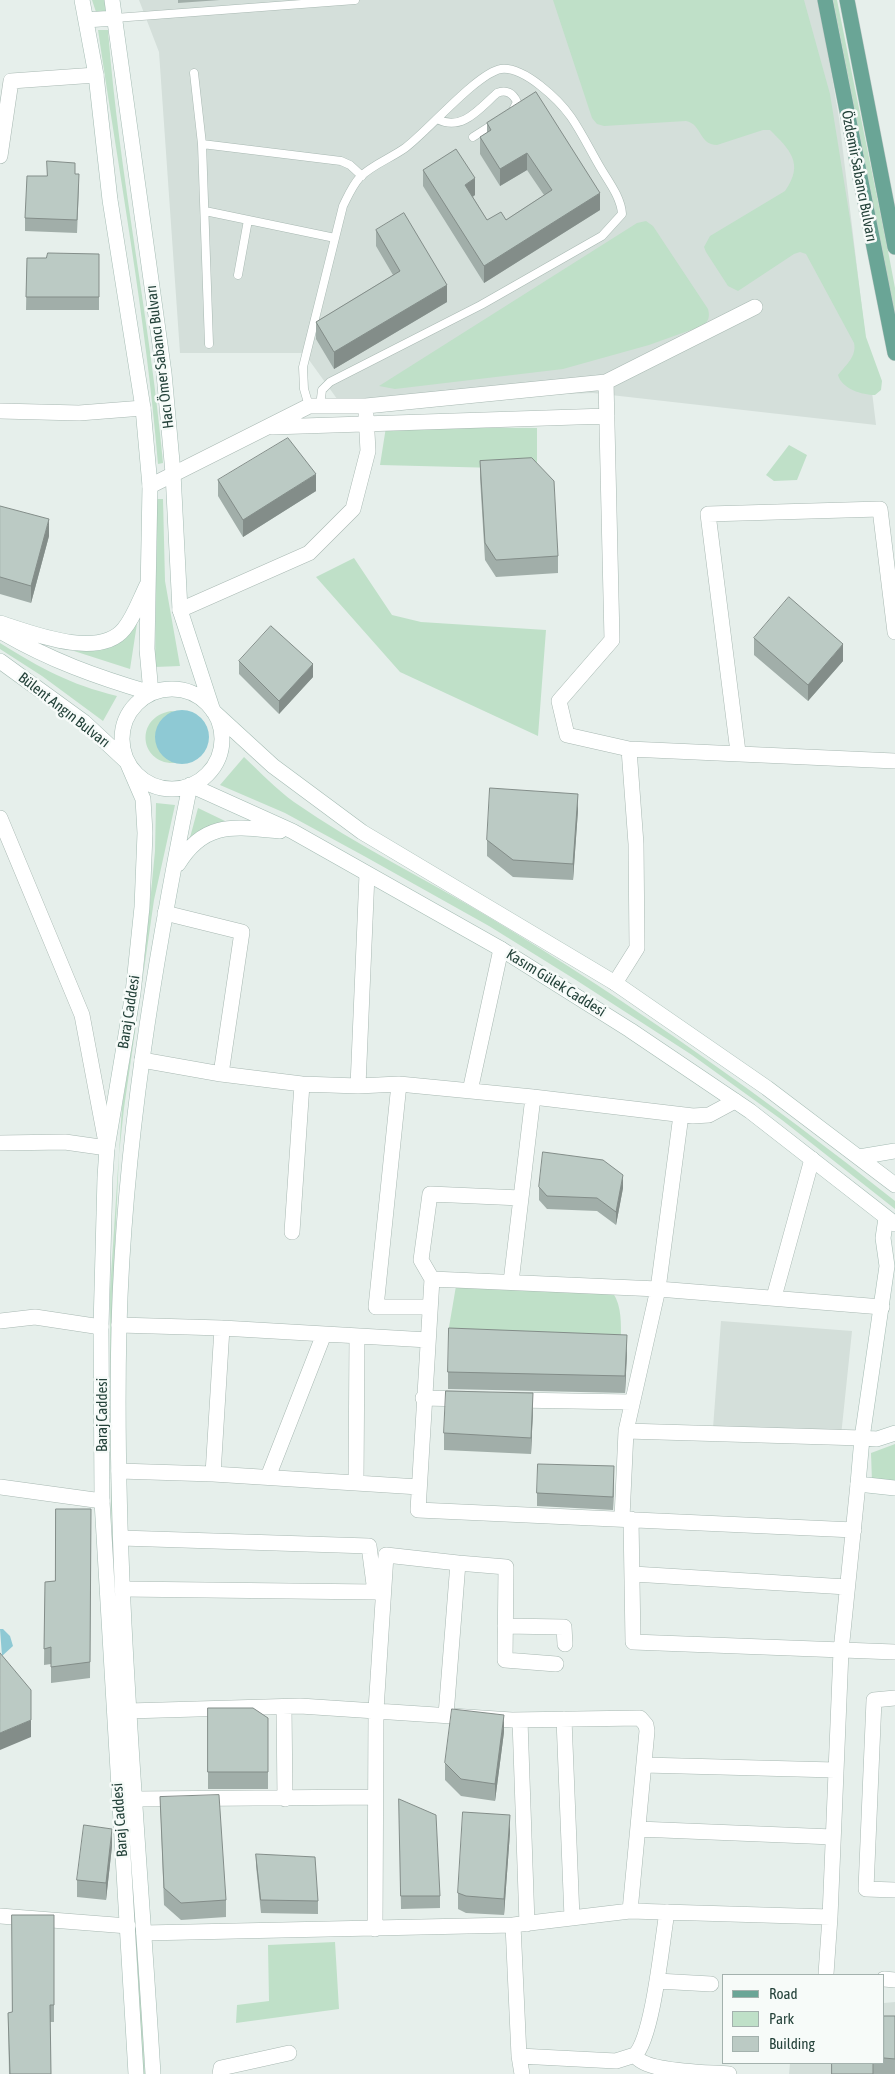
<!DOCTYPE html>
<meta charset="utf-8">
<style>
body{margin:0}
#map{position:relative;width:895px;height:2074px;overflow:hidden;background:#e6efeb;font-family:"Asap Condensed",sans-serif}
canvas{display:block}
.legend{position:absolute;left:722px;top:1974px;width:162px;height:90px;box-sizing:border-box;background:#f7fbf9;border:1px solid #a3b1ad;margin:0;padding:6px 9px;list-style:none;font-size:15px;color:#24423a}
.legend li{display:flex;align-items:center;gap:10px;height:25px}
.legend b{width:25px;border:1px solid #a3b1ad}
</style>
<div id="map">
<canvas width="895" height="2074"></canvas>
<ul class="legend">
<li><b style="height:6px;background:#6aa596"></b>Road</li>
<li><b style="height:14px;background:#bfe0c8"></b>Park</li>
<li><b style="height:14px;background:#bbcac4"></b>Building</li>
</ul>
</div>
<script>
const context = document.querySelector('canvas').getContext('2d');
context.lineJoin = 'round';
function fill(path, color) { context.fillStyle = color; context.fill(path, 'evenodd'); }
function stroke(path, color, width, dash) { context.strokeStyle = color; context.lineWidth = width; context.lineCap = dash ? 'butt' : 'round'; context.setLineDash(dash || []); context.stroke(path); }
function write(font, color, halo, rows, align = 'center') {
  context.font = font + ' "Asap Condensed",sans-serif'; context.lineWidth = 5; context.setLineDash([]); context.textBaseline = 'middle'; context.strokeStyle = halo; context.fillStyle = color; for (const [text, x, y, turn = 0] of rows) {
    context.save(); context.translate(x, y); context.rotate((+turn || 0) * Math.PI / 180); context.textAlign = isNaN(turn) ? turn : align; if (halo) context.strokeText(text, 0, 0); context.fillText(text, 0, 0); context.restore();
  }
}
fill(new Path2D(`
 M139,0H819L839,118L876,425L593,393L340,403L304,353H180L159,52Z
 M721,1321L852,1331L841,1436L713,1428Z
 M895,2002V2074H789L790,2063H884V2003Z`), '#d4dfda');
fill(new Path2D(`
 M92,0H105L106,12L97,15Z
 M553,0H804L830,94L851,225L866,337L882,381L881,390L875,395C862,395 842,389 838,375C846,365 857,356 854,343L806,254L800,252L794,254L738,291L728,286L706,252L704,247L710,236L785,191C805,163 789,149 770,130H763L717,145C699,145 702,124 686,121L604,126L597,124L592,118Z
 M833,0H837L889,256L895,288V314Z
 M98,30H108C119,175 150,318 163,463L158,464C146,318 119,174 98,30Z
 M646,221L653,226L708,309C710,317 709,321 702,326L649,345L563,369L395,389L379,386L637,223Z
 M386,427L537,428V469L380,465Z
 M789,445L807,455L797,480L774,481L766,475Z
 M157,499H163L165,581L180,666L155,667Z
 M354,558L392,615L421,622L546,630L538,736L400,672L316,577Z
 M138,617L130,669L74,651L114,645Z
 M0,643C42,669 69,684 117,696L103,721L42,676L0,649Z
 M171,711L179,712L182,762C141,771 131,718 171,711Z
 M244,757C260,772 276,789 294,802C357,846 426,879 492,919C633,1004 767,1099 895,1201V1209L782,1120L692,1055L576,980L489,926L364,856L285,813L220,785Z
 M156,803L175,805L154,900L124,1108L119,1154L113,1292L136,1912L145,2074H141L117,1665L111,1504L110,1291L122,1107L143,975L155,851Z
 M198,808L225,821L203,829L189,841Z
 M456,1286L613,1293C622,1306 621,1325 621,1340L448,1333Z
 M895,1444V1480L872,1482L871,1453Z
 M335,1942L339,2009L236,2023L237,2005L269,2001L268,1945Z`), '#bfe0c8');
fill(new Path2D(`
 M155 737a27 27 0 1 1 54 0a27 27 0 1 1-54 0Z
 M0,1629H3L10,1636L13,1646L2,1656Z`), '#8ec9d4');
const lane = new Path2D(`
 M115,18L355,0
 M194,73L202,144L209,344
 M437,119C462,132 479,109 497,93C506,89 513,93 517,102L512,112
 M473,137L495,123
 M202,144L341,161L350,165L362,176
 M205,211L335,238
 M238,275L248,220
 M309,406L304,389L303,367L343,206C348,196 352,186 360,177C372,165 391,158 405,148C427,132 477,73 501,69C524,66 559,100 571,117C582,133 590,150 600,167C608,181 621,197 622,214L602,236L481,305L330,382L322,390L320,406`);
const street = new Path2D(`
 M0,156L11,81L96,75
 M606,382L612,640L559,701L567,735L629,749L636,844L637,948L615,983
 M0,411L79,413L143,408
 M272,427L607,416
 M150,486L309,406H366L606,382L755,307
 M180,610L309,553L353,509L368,451L366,415
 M629,749L895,761
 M738,752L708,514L880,509L895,632
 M0,818L82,1015L107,1148L65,1142L0,1143
 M165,913L242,932L221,1074
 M142,1060L221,1074L302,1084L358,1086L399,1084L533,1097L693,1116L709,1115L735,1101
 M399,1084L376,1307H430
 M358,1086L367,874
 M470,1091L501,949
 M521,1198L430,1194L421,1260L432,1279L418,1510L854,1530
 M292,1232L302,1084
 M432,1279L658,1289L882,1307
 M511,1282L533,1097
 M774,1297L812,1159
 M0,1321L35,1317L101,1327
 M119,1325L222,1328L428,1340
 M423,1398L466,1399
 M514,1400L631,1402
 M626,1431L862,1438
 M119,1471L213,1474L419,1487
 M213,1474L222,1328
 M268,1477L324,1334
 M356,1483L357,1336
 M0,1487L102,1501
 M622,1518L626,1431L658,1289L681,1115
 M631,1519L633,1642L895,1652
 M121,1538L369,1546L375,1592L122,1589
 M458,1563L506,1567L505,1660L556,1664
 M633,1574L847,1587
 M505,1626L564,1627L565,1644
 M895,1698L874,1700L866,1889L895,1890
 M284,1707L285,1799
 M128,1711L300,1706L512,1720L640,1718L646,1725L647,1731L630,1911
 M564,1719L572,1918
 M520,1720L527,1924
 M644,1765L835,1770
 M136,1799L375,1797
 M638,1829L833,1837
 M0,1916L128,1926
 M513,1925L519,2056L522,2074
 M375,1929L376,1710L386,1555L458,1563L446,1715
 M144,1933L513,1925L630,1911L830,1917
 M826,1974L830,1917L841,1651L858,1484
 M884,1979L895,1980
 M657,1981L711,1984
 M635,2055C644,2073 710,2072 729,2074
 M519,2056L616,2061L635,2055C653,2037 662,1941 667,1912
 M220,2074L221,2068L289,2053`);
const secondary = new Path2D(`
 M82,0L96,75L110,200L143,408L150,486L147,649L151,693
 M112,0L164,373L173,473L180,610L213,711L273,766L362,832L615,983L767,1088L895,1185
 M86,20L115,18
 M0,623C31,633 99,660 124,629C134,617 140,599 147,585
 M0,631C49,660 97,677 151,693
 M0,661L84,722L127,762L143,799L145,833L142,907L133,993L107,1148L105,1177L101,1327L102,1501L136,2074
 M122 739a50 50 0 1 1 100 0a50 50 0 1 1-100 0Z
 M190,785L292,831L501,949L630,1030L750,1111L895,1224
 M178,864C205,820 235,827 280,831
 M859,1157L895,1151
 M886,1218L883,1238L887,1266L862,1438L858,1484L895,1488
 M862,1438L877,1439L895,1433
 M153,2074C138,1825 113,1576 119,1326C124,1144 154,963 190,785`);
const primary = new Path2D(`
 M825,0L895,353
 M847,0L895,247`);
stroke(lane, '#a8b8b2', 9);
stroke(street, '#a8b8b2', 16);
stroke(secondary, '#a4bbb3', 16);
stroke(primary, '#c2cac8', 16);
stroke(lane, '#fff', 8);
stroke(street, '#fff', 15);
stroke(secondary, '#fff', 15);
stroke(primary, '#6aa596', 15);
fill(new Path2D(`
 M178,0H220L178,3Z
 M536,92L600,210L484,283L423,186V170L475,195L473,197L487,220H506L544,195L527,170L500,186L480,154V137L487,133V123Z
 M75,174L79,187L77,233L25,231V218L47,176Z
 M376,230L447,302L334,369L316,339V322L393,275L376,246Z
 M99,254V310H26L27,258H46Z
 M480,461L558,556V573L496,577L485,560L480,478Z
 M218,480L316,491L243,537L218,496Z
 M0,506L49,536L31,603L0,594Z
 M754,638L843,661L808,701L754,655Z
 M239,661L313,677L279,714L239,674Z
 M578,810L573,880L513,877L487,856V840Z
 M539,1187L623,1188L616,1225L597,1211L547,1209L539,1200Z
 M627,1352L625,1393L448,1389V1372Z
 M533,1409L531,1454L444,1450V1433Z
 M614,1479L613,1510L537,1506V1493Z
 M91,1509L90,1678L51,1683V1664L44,1665L45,1582L55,1581Z
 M208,1708L268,1718V1789H208Z
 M504,1732L495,1801L461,1796L445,1780V1763Z
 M160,1797L226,1900V1917L181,1920L164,1905Z
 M399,1799L440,1896V1908L401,1909Z
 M510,1832L504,1915L466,1913L458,1909V1893Z
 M112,1846L106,1900L77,1897V1880Z
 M256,1854L318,1901V1914L261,1913L256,1866Z
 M54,1915V2022H50L51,2074H9L8,2013L12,2012Z
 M884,2016H895V2074H832V2063H884Z`), '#a1aea9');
fill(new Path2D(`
 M527,153V170L500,186V169Z
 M475,178V195L465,201V185Z
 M600,193V210L484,283V266Z
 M447,285V302L334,369V352Z
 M316,474V491L243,537V520Z
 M49,519V536L31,603V586Z
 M843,644V661L808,701V685Z
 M313,664V677L279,714V701Z
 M578,794V810L573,880V864Z
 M623,1175V1188L616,1225V1212Z
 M627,1335V1352L625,1393V1376Z
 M533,1393V1409L531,1454V1438Z
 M614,1466V1479L613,1510V1497Z
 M504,1715V1732L495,1801V1784Z
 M31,1720V1737L0,1750V1733Z
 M510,1815V1832L504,1915V1899Z
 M112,1829V1846L106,1900V1883Z`), '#838d89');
const building = new Path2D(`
 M536,92L600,193L484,266L423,170L456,149L475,178L465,185L487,220L501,212L506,220L552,190L527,153L500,169L480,137L491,130L487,123Z
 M47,161L75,163V174H79L77,220L25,218L27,176H47Z
 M404,213L447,285L334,352L316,322L400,271L376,230Z
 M48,253L99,254V297H26L27,258H46Z
 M288,438L316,474L243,520L218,480Z
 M532,458L554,481L558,556L496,560L485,543L480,461Z
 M0,506L49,519L31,586L0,577Z
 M789,597L843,644L808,685L754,638Z
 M271,626L313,664L279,701L239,661Z
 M490,788L578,794L573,864L513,860L487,840Z
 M543,1152L603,1160L623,1175L616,1212L597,1198L547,1196L539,1187Z
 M449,1328L627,1335L625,1376L448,1372Z
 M446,1391L533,1393L531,1438L444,1433Z
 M538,1464L614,1466L613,1497L537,1493Z
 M56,1509H91L90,1662L51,1667V1647L44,1649L45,1582L55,1581Z
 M0,1653L31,1690V1720L0,1733Z
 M208,1708H253L268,1718V1772H208Z
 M452,1709L504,1715L495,1784L461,1779L445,1763Z
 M219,1795L226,1900L181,1903L164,1888L160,1797Z
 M399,1799L436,1815L440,1896H401Z
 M463,1812L510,1815L504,1899L466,1896L458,1893Z
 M84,1825L112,1829L106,1883L77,1880Z
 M256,1854L315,1857L318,1901L261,1900Z
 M12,1915H54V2005H50L51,2074H10L8,2013L12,2012Z
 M884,2016H895V2059L884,2058Z
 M832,2063H873V2074H832Z`);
fill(building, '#bbcac4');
stroke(building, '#838d89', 1);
write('15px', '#24423a', '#f7fbf9', [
 ["Özdemir Sabancı Bulvarı",859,176,79],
 ["Hacı Ömer Sabancı Bulvarı",160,357,-97],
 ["Bülent Angın Bulvarı",64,710,38],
 ["Kasım Gülek Caddesi",556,983,32],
 ["Baraj Caddesi",129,1012,-81],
 ["Baraj Caddesi",102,1415,-90],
 ["Baraj Caddesi",120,1820,-94]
]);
</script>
